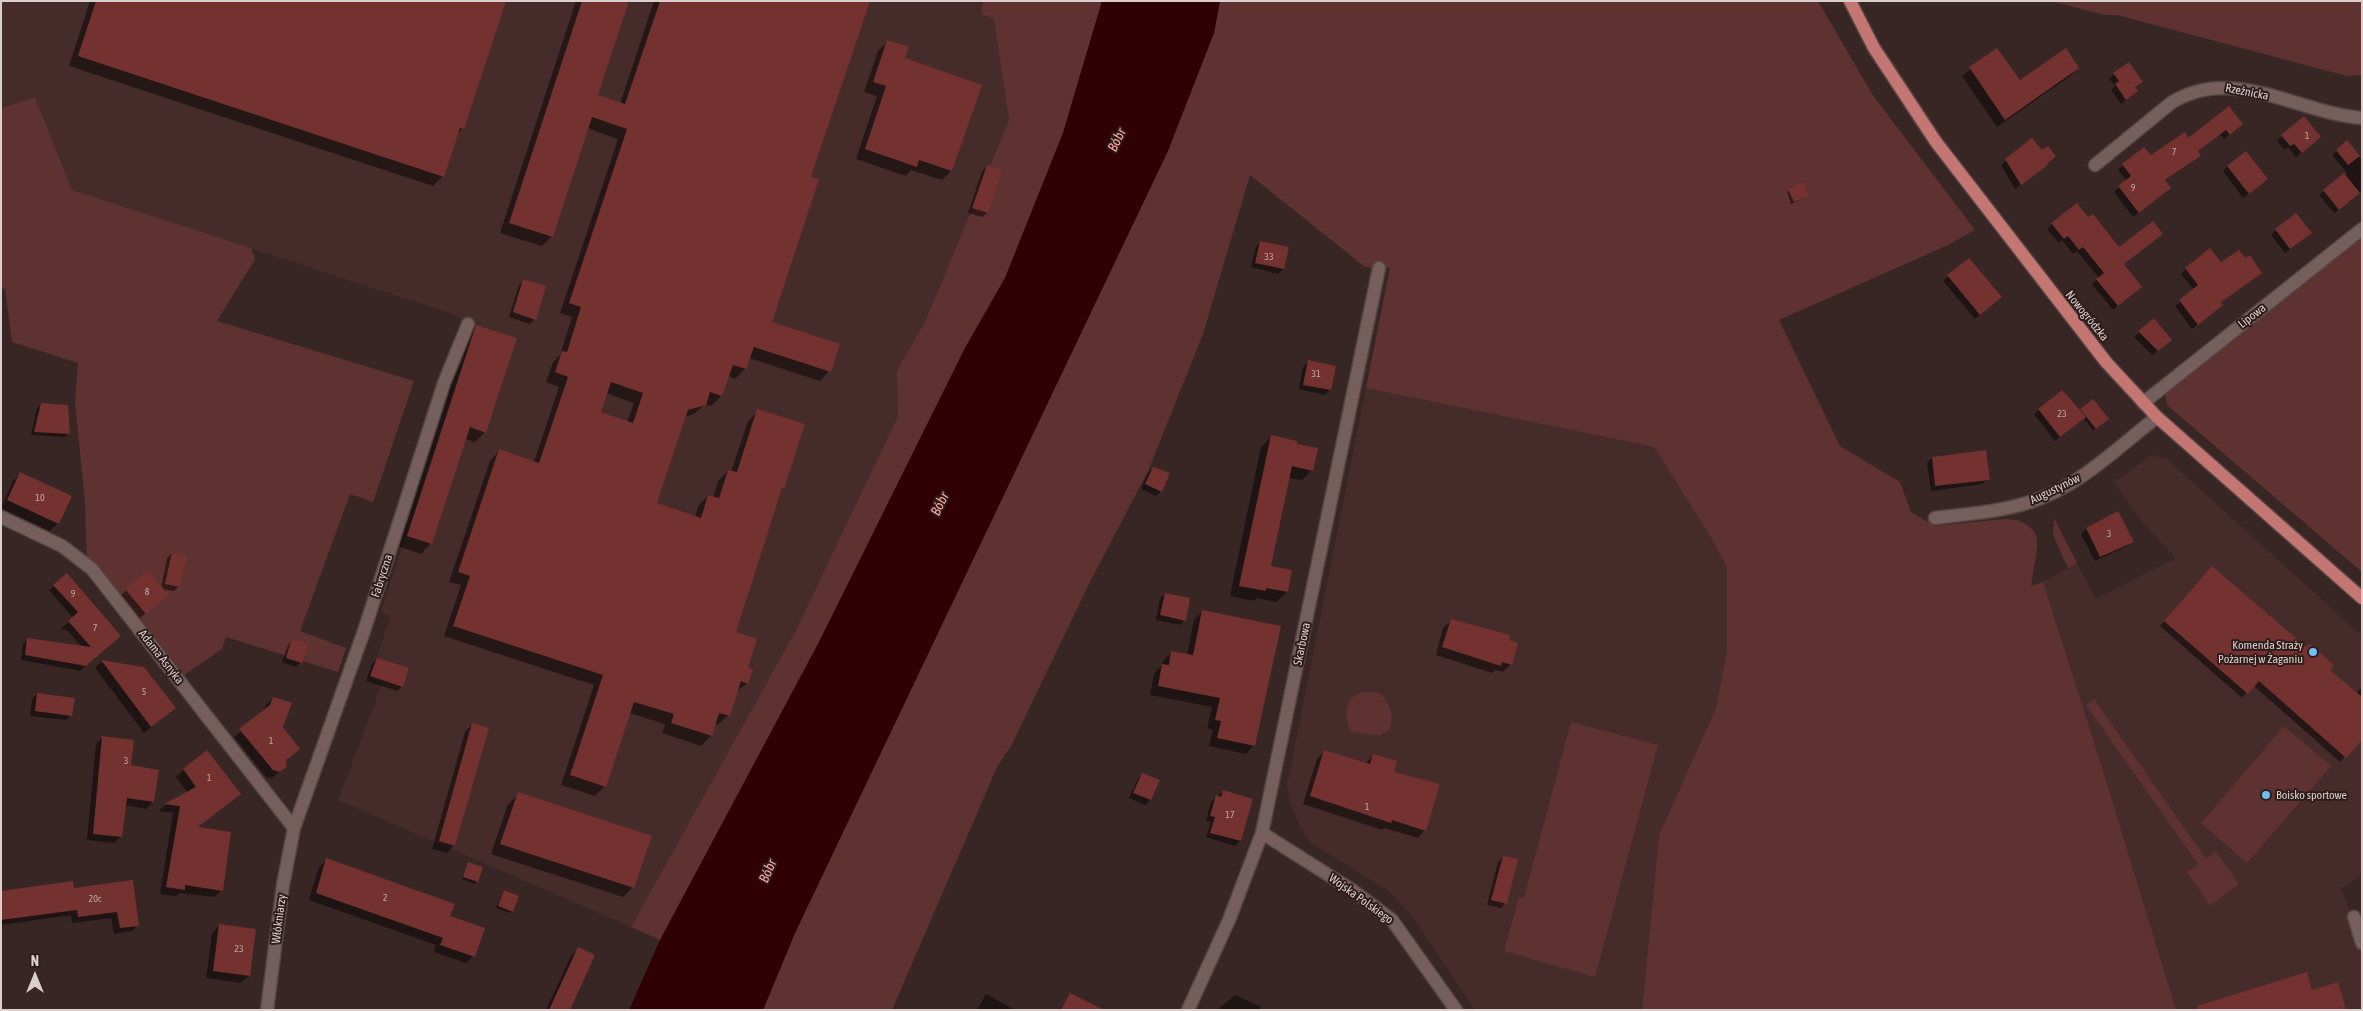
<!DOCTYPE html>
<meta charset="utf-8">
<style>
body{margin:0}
#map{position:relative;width:2363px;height:1011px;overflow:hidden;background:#382624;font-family:"Asap Condensed",sans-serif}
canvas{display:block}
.frame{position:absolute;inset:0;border:2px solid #dbcfce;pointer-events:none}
.north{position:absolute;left:10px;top:951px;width:50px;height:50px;-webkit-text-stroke:4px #2e1c1b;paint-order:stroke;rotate:0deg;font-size:14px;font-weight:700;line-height:20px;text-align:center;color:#dbcfce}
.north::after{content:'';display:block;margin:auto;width:18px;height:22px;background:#dbcfce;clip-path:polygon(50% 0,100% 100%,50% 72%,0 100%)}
</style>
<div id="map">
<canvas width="2363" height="1011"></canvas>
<div class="frame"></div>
<div class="north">N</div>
</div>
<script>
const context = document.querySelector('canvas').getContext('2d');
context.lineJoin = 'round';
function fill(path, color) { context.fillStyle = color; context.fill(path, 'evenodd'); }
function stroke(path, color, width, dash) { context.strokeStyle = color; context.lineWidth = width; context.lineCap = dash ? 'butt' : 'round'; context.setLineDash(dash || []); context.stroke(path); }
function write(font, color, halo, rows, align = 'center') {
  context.font = font + ' "Asap Condensed",sans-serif'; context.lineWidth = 4; context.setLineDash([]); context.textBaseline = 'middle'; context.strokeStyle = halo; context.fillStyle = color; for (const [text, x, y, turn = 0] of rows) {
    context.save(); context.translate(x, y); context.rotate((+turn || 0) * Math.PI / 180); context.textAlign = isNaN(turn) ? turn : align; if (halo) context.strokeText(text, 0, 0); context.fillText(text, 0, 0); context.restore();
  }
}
fill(new Path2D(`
 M1,1H983L981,14L994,19L1009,120L925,322L897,370L898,416L796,630L631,927L338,800L382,684L370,677L390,618L381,611L475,325L452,314L72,190L35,97L1,108Z
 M1366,388L1654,447L1709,534L1727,568V652L1722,685L1716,708L1659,835L1642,1010H1475L1412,916L1389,891L1311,843L1301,828L1290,803L1287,785Z
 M2152,455L2166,458L2362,636V875L2341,888L2362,944V1010H2176L2101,764L2043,582L2077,563L2096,599L2176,558L2143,523L2114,482Z`), '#452c2a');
fill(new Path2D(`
 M983,1H1102L1063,133L1005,278L965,348L819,642L660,940L631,927L796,630L898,416L897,370L925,322L1009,120L994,19L981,14Z
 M1220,1H1818L1872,94L1975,230L1948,245L1779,320L1840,446L1900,482L1911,512L1935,526L2004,519L2017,520L2026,524L2034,531L2037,539V549L2031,586L2043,582L2101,764L2176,1010H1642L1659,835L1716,708L1727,652V568L1709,534L1654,447L1366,388L1390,268L1365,267L1250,175L1203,334L1148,471L1090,582L1012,744L997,767L892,1010H763L795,933L1214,33Z
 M2051,1H2362V75L2347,76L2117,15H2105Z
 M35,97L72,190L251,248L255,259L217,321L414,381L373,502L350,494L300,631L346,648L338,672L226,637L222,649L177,680L87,560L85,502L75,402L78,363L12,342L5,289H1V108Z
 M2362,236V572L2167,405L2165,393Z
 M2054,518L2077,563L2068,568L2053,535Z
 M1364,692L1380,693C1389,705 1395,713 1390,729L1380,735H1374L1351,732C1344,715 1343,697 1364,692Z
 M2094,699L2206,859L2216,852L2239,884L2210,905L2187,872L2198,864L2086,705Z
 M1571,722L1658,745L1595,977L1504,951L1519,897L1524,898Z
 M2284,726L2331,766L2247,863L2201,823Z`), '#5e3230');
fill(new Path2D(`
 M1102,1H1220L1214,33L1168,151L795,933L763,1010H629L660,940L819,642L965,348L1005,278L1063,133Z`), '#2f0104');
fill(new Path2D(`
 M90,1H505L463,128L456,135L443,176L433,186L69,66Z
 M576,1H628L597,96L620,104L654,1H868L809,177L770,322L829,371L820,381L749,358L745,369L735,379L728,376L721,396L711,406L705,404L694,414L685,417L655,504L695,518L698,506L708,496L713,498L718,481L728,471L731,472L748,421L758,411L783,488L779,493L734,633L746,668L747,683L736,692L728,715L718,725L715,724L711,736L701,746L662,733L665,724L629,713L605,786L595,796L561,785L594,685L444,636L461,585L449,582L490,461L499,451L534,462L559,387L546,382L553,362L560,355L572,317L560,313L618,139L587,128L552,236L542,246L500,233ZM606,393L634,403L627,422L600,412Z
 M888,41L903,59L951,171L942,180L911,170L906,176L856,159L877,96L864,92L878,51Z
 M1997,49L2019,82L2078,68L2070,76L1997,127L1962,76Z
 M2114,74L2141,82L2134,88L2137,91L2121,104L2111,90L2115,86L2109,79Z
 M2303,118L2314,141L2296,157L2288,147L2285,150L2277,141Z
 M2242,124L2224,139L2220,134L2196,152L2199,156L2194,161L2164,181L2165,193L2133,217L2114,192L2127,181L2118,170L2123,165L2150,157L2188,140Z
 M2032,140L2049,161L2015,189L2001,165Z
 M2347,142L2362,160V191L2334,213L2319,195L2347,173L2332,155Z
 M987,166V213L982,217L968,213L982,171Z
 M2228,166L2262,183L2243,198L2223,171Z
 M1789,190L1808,196L1791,204L1787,192Z
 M2052,224L2123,265L2141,287L2113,310L2092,284L2099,278L2077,251L2073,254L2062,240L2059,243L2047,229Z
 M2276,230L2305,237L2285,253L2271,235Z
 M1260,242L1283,269L1278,274L1251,267L1256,247Z
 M1969,259L1995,302L1975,319L1943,281Z
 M2245,260L2261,273L2216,305L2217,309L2192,329L2175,306L2194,290L2181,274L2186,269Z
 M524,280L535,319L530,324L509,317L519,285Z
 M2154,320L2165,345L2152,355L2134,337Z
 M476,326L485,432L475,442L465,439L431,543L421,554L397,546L466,336Z
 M1308,362L1334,367L1330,390L1325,395L1299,389L1303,367Z
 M2093,401L2105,421L2093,430L2084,418L2055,441L2034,414L2039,410L2080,412Z
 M41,404L69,433L65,437L31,435L37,408Z
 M1271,437L1295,445L1312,470L1302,480L1288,478L1269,567L1291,571L1287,592L1276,602L1257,598L1254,601L1230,596L1261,447Z
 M1932,458L1988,479L1983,484L1931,491L1927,463Z
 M1153,468L1161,491L1156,496L1141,489L1148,473Z
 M21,474L58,523L50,531L1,508L13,481Z
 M2118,513L2132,541L2127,546L2095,561L2081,534L2086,529Z
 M172,553L179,586L174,591L161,589L162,600L140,618L121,595L148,572L161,588L167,558Z
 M2207,572L2356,693L2360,689L2362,690V738L2340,762L2253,685L2242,698L2160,626Z
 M54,586L115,641L80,671L21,660L23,644L28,639L82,647L68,631L61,629L73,618L49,590Z
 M1165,594L1184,620L1180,625L1156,620L1160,599Z
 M1202,612L1254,745L1246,754L1209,746L1213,730L1207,729L1212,707L1150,695L1154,674L1162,665L1163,661L1172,652L1187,655L1194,620Z
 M1451,621L1511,664L1503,672L1495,670L1492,673L1436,655L1443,628Z
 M293,640L301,662L296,667L282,662L288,645Z
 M377,659L402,686L397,691L366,681L372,664Z
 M101,662L144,668L174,708L144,733L95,668Z
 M37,694L71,715L66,720L30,716L32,699Z
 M273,698L282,727L298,749L285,761L286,766L272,778L266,777L234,737L264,712L266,705Z
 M472,724L454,845L447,853L432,849L465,732Z
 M103,737L129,766L153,802L146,809L125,805L121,836L114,843L87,840L96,744Z
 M1324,752L1366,763L1373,756L1392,772L1425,830L1418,838L1384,828L1382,830L1303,804L1317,759Z
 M183,770L239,794L197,828L222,890L214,897L180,893L176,896L160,894L173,813L159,811L165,805L188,793L176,777Z
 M1143,774L1150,800L1145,805L1129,798L1138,779Z
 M1223,791L1240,841L1235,846L1206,837L1211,822L1206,821L1211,802Z
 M519,794L633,887L623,897L491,854L508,804Z
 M1503,857L1505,903L1501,908L1487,905L1498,862Z
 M326,860L449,917L473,956L466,963L434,952L436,945L309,900L319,867Z
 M469,863L477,881L475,884L462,879Z
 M132,882L138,925L132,931L114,934L111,918L72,923L71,915L1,925V892L73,890Z
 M504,891L512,911L510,913L496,908Z
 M220,925L249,976L241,983L206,978L212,933Z
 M579,949L568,1010H546L571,956Z
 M986,994L1016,1010H977Z
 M1235,995L1261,1007L1259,1010H1217Z`), '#0007');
fill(new Path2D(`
 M96,1H506L464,129L460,128L444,177L78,56Z
 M582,1H629L598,95L625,104L660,1H870L811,177L819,179L772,322L840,344L831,372L754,347L746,369L733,365L722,396L710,392L706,405L688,410L657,503L701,518L708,495L719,498L728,470L737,472L757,409L805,424L784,489L782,488L736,632L757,639L748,668L753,669L748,684L741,681L730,716L719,713L712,736L671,723L674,714L634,702L606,787L570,775L603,675L453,626L470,576L458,572L499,449L539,463L568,377L555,372L562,351L567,352L581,307L569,303L627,129L592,117L553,237L509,223ZM611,382L643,393L633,423L601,412Z
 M887,40L909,47L905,58L982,85L952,171L919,160L917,167L865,149L886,86L873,82Z
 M1997,48L2020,80L2066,48L2079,68L2005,120L1969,67Z
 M2129,62L2143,82L2135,87L2138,91L2126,100L2115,84L2119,81L2113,73Z
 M2229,106L2243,124L2230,135L2226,130L2198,151L2201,156L2165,180L2171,188L2139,213L2118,186L2131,176L2122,164L2144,147L2151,155L2185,132L2188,138Z
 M2304,116L2321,137L2302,153L2294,144L2290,146L2281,135Z
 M2032,138L2042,150L2048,146L2056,156L2047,164L2048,165L2021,185L2005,159Z
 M2347,140L2360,156L2348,165L2336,150Z
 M2246,151L2268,179L2249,194L2227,166Z
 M987,165L1002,170L988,213L972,208Z
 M2344,173L2360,193L2339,210L2323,190Z
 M1804,182L1809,196L1794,202L1788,189Z
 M2077,203L2088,217L2093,214L2119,247L2153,221L2163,234L2124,264L2142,287L2118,306L2096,279L2104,273L2083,247L2079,250L2068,236L2064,239L2051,223Z
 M2296,213L2312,233L2290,249L2275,229Z
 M1260,241L1289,247L1284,269L1255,263Z
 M2210,248L2221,262L2239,250L2245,258L2250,255L2262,273L2221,302L2223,305L2198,325L2179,300L2198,285L2185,268Z
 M1969,258L2002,297L1980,315L1947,275Z
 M523,279L546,286L536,320L513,312Z
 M2154,318L2172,340L2158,351L2138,331Z
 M476,325L517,338L486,433L470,427L432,544L407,536Z
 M1308,360L1336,366L1331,390L1303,385Z
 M2062,390L2086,417L2060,437L2038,409Z
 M2093,399L2109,419L2096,429L2080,409Z
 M41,403L68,405L70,434L34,432Z
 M1271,435L1297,441V444L1318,448L1313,471L1292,466L1271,566L1292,570L1288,592L1266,588V591L1239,586Z
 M1986,450L1990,480L1935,486L1932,457Z
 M1153,467L1170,473L1162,492L1145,484Z
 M20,472L72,496L59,524L7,500Z
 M2118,511L2134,542L2100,557L2086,528Z
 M172,552L187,556L180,587L165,584Z
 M2212,566L2306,647L2310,644L2334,665L2330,670L2362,697V740L2346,758L2259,681L2248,694L2164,621Z
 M148,571L169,595L146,614L125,589Z
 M67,573L121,636L86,666L25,655L27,638L91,647L68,621L78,612L53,585Z
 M1165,593L1190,598L1186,621L1160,615Z
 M1202,610L1281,626L1255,746L1217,738L1221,721L1215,720L1220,698L1158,686L1162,664L1169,665L1171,651L1193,655Z
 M1451,619L1510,635L1509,640L1518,643L1512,665L1502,662L1501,666L1442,647Z
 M292,639L308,644L302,663L286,658Z
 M377,658L409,668L403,687L370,676Z
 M101,660L144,667L176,708L151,727Z
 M37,693L75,698L72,716L35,711Z
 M273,697L292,703L283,727L300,749L286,760L287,766L280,772L273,770L239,729L270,705Z
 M472,723L489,728L455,846L439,841Z
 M102,736L134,740L131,765L159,770L154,802L127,798L122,837L93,834Z
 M207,750L241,794L198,827L231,832L223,891L185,885V890L166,887L180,806L164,804L196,787L183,769Z
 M1324,750L1370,764L1373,754L1397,761L1394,772L1440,784L1426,831L1392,820L1391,823L1310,796Z
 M1142,773L1160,780L1151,800L1133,793Z
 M1223,790L1253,799L1241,841L1210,833L1215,817L1210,816L1216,795L1221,797Z
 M518,792L652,836L634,888L500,844Z
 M1503,856L1518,859L1507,904L1491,900Z
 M326,858L455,904L450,916L485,928L475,957L440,945L443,938L316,893Z
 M468,862L483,867L478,882L463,877Z
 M133,880L139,926L120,928L117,912L78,917L77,910L1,920V891L73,881L74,888Z
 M504,890L519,896L513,912L498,906Z
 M219,924L256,929L250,976L213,971Z
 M578,947L595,955L570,1010H549Z
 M2307,972L2312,990L2338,982L2346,1010H2198L2197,1006Z
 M1070,993L1104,1010H1061Z`), '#73312f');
const street = new Path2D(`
 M2095,165L2171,103C2233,64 2297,113 2362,118
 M2143,403L2362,229
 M1,517L62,546L92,569L294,828
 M1935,518C1967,514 1999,512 2030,502C2079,487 2117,448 2157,417
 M1262,833L1352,890L1392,920L1456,1010
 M2354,917L2362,943
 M267,1010L283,885L294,828L364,631L444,383L468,324
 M1188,1010L1229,920L1262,833L1379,268`);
const primary = new Path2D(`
 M1850,1L1874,48L1936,142L2106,362L2157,417L2362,598`);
stroke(street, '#544543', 15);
stroke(primary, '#544543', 15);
stroke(street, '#755f5d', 12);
stroke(primary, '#c47672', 12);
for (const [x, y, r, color] of [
 [2313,652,5,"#6bc3f2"],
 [2266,795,5,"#6bc3f2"]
]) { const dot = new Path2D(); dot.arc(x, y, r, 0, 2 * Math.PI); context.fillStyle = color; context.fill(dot); stroke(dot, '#2e1c1b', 2); }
write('10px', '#c1a8a6', null, [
 ["1",2307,136],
 ["7",2174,152],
 ["9",2133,188],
 ["33",1269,257],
 ["31",1316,374],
 ["23",2062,414],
 ["10",40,498],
 ["3",2109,534],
 ["8",147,592],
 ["9",73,594],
 ["7",95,628],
 ["5",144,692],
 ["1",271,741],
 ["3",126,761],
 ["1",209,778],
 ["1",1367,807],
 ["17",1230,815],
 ["2",385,898],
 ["20c",95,899],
 ["23",239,949]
]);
write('12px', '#dbcfce', '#2e1c1b', [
 ["Rzeźnicka",2247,92,11],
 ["Nowogródzka",2087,316,51],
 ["Lipowa",2252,316,-38],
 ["Augustynów",2055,489,-26],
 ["Fabryczna",382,576,-72],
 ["Skarbowa",1302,644,-78],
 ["Adama Asnyka",161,657,52],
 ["Wojska Polskiego",1361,899,36],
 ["Włókniarzy",279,919,-83]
]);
write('12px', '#dbcfce', '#2e1c1b', [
 ["Komenda Straży",2303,645],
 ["Pożarnej w Żaganiu",2303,659],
 ["Boisko sportowe",2276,795,"left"]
], 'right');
write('italic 14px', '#fda9a3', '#2e1c1b', [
 ["Bóbr",1117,140,-64],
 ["Bóbr",940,504,-64],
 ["Bóbr",768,871,-67]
]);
</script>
